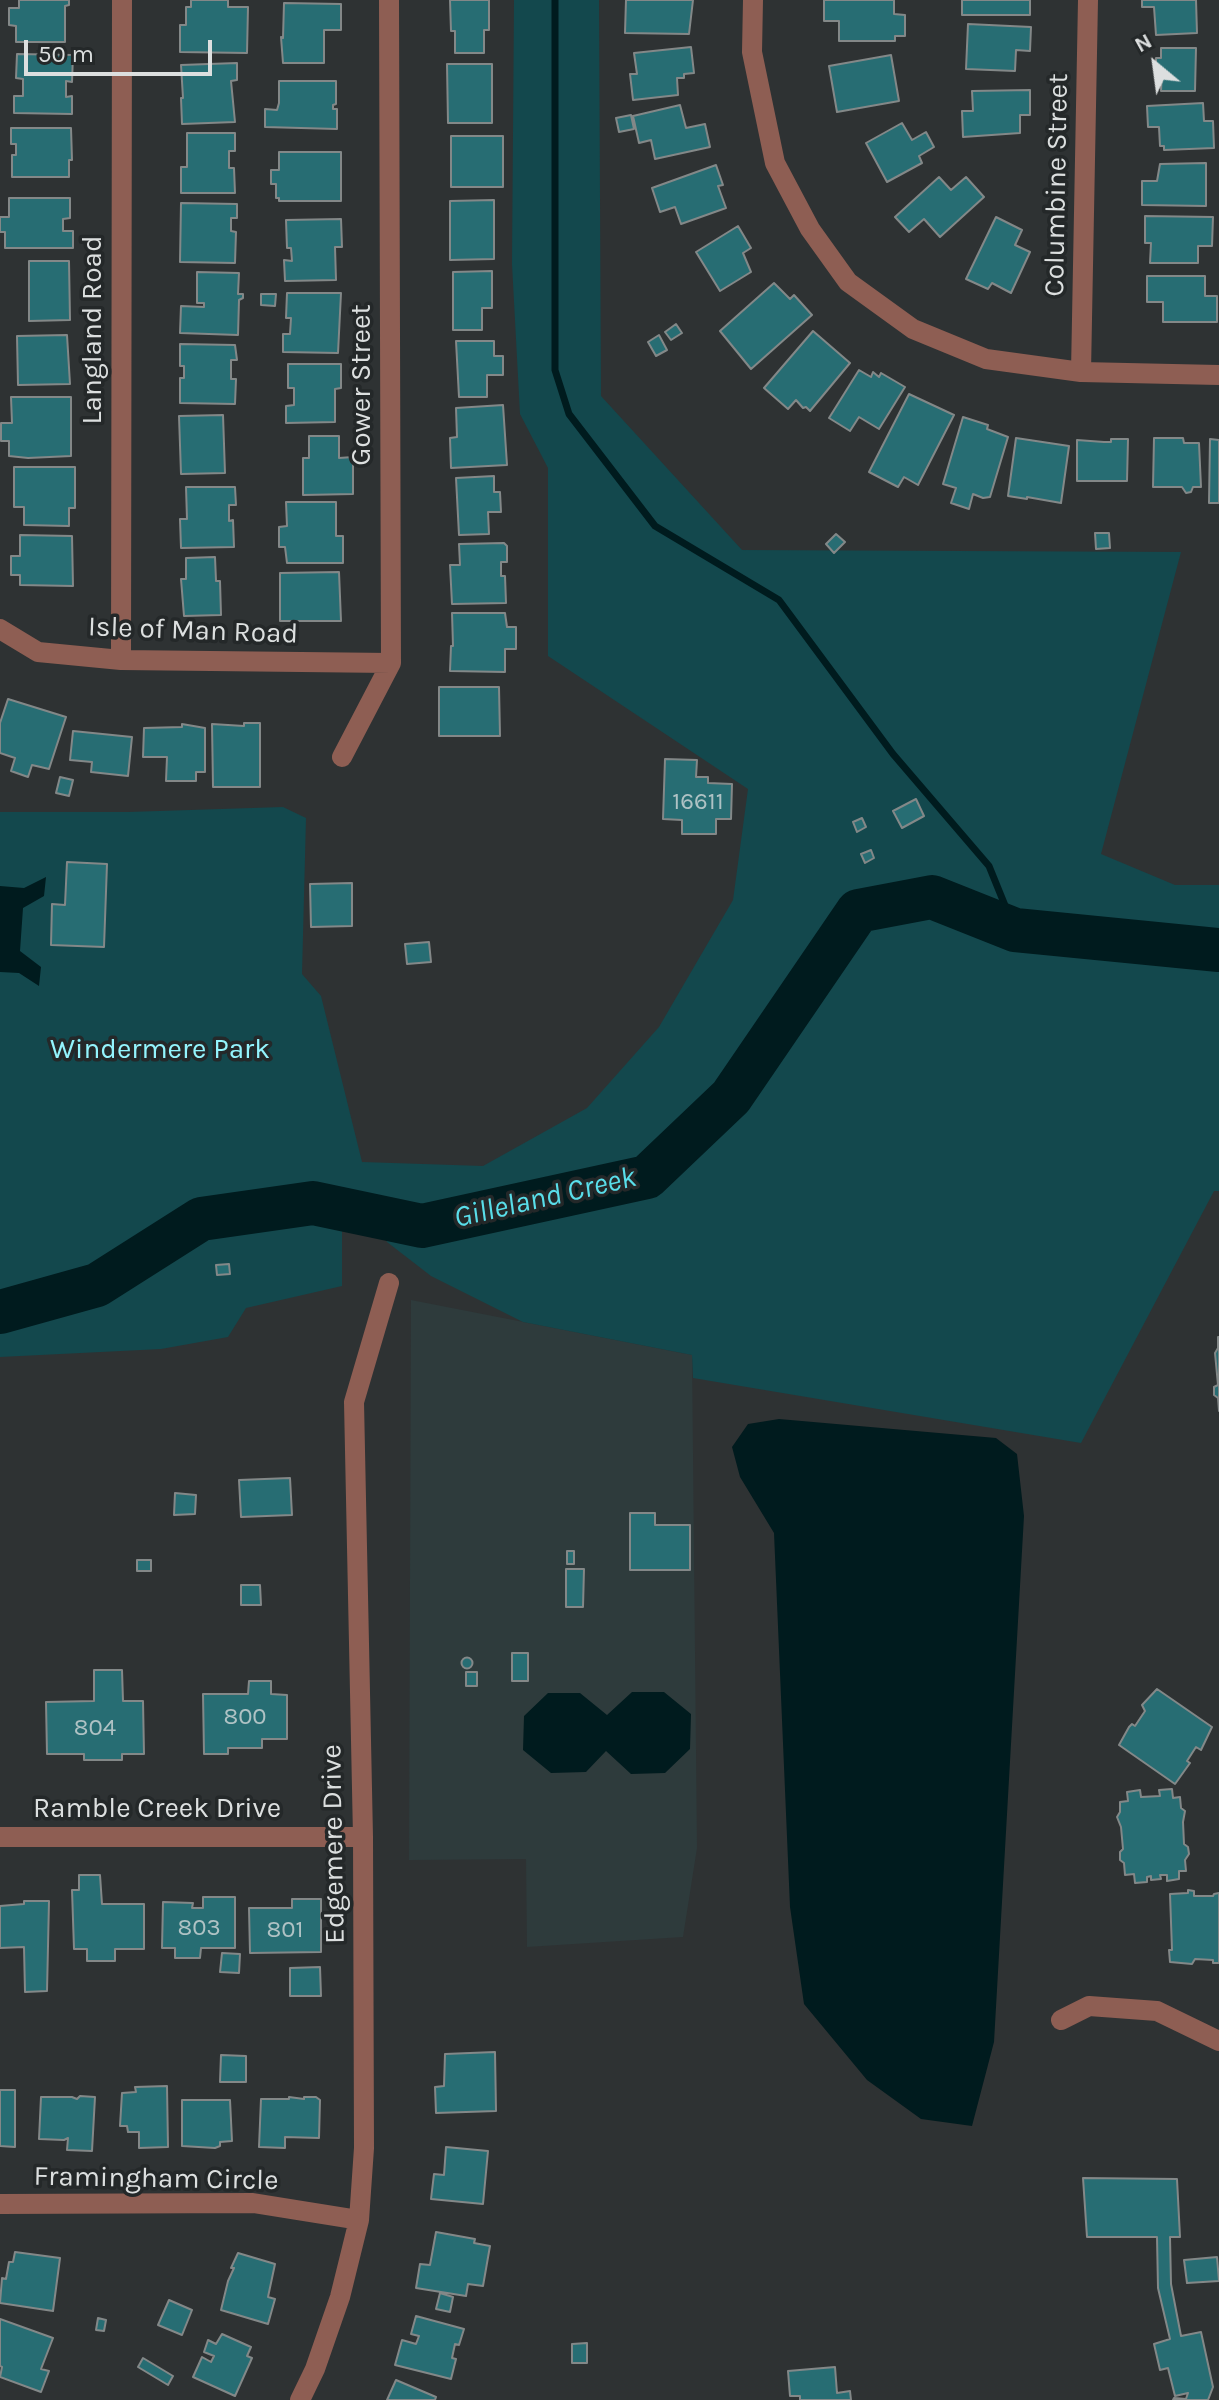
<!DOCTYPE html>
<style>
body{margin:0}
#map{position:relative;width:1219px;height:2400px;overflow:hidden;background:#2e3233;font-family:Karla,sans-serif}
canvas{display:block}
.north{position:absolute;left:1115px;top:24px;width:80px;height:80px;-webkit-text-stroke:6px #242829;paint-order:stroke;rotate:331deg;font-size:22px;font-weight:700;line-height:32px;text-align:center;color:#dcdfdf}
.north::after{content:'';display:block;margin:auto;width:28px;height:36px;background:#dcdfdf;clip-path:polygon(50% 0,100% 100%,50% 72%,0 100%)}
.scale{position:absolute;left:24px;top:40px;width:188px;height:36px;box-sizing:border-box;border:4px solid #dcdfdf;border-top:0;padding-left:10px;font-size:24px;line-height:28px;white-space:nowrap;color:#dcdfdf;-webkit-text-stroke:6px #242829;paint-order:stroke}
</style>
<div id="map">
<canvas width="1219" height="2400"></canvas>
<div class="north">N</div>
<div class="scale">50 m</div>
</div>
<script>
const context = document.querySelector('canvas').getContext('2d');
context.lineJoin = 'round';
function fill(path, color) { context.fillStyle = color; context.fill(path, 'evenodd'); }
function stroke(path, color, width, dash) { context.strokeStyle = color; context.lineWidth = width; context.lineCap = dash ? 'butt' : 'round'; context.setLineDash(dash || []); context.stroke(path); }
function write(font, color, halo, rows, align = 'center') {
  context.font = font + ' Karla,sans-serif'; context.lineWidth = 7; context.setLineDash([]); context.textBaseline = 'middle'; context.strokeStyle = halo; context.fillStyle = color; for (const [text, x, y, turn = 0] of rows) {
    context.save(); context.translate(x, y); context.rotate((+turn || 0) * Math.PI / 180); context.textAlign = isNaN(turn) ? turn : align; if (halo) context.strokeText(text, 0, 0); context.fillText(text, 0, 0); context.restore();
  }
}
fill(new Path2D(`
 M411,1300L692,1355L697,1848L683,1937L527,1947L526,1859L409,1860Z`), '#2e3b3c');
fill(new Path2D(`
 M514,0H599L601,396L742,550L1181,552L1101,854L1175,885H1219V1191H1214L1081,1443L693,1378L692,1355L523,1322L431,1276L387,1242L370,1205L342,1202V1286L246,1308L228,1337L161,1349L0,1357V812H128L283,807L306,818L302,974L321,996L362,1162L483,1166L587,1108L659,1027L733,900L748,789L548,656V468L520,414L512,264Z`), '#13484d');
fill(new Path2D(`
 M46,877L44,896L23,908L20,951L41,967L39,986L19,973L0,972V886L24,888Z
 M779,1419L996,1438L1017,1454L1024,1516L994,2042L972,2126L921,2119L867,2080L804,2004L790,1907L774,1533L740,1477L732,1447L748,1424Z
 M632,1692H664L691,1714L690,1749L665,1773L631,1774L606,1751L586,1772L551,1773L523,1750L524,1716L548,1693H580L607,1715Z`), '#001b1e');
stroke(new Path2D(`
 M555,0V370L569,414L655,526L779,600L893,754L989,866L1015,930`), '#001b1e', 7);
stroke(new Path2D(`
 M0,1312L97,1285L201,1219L313,1203L422,1226L647,1177L731,1097L858,911L932,897L1015,930L1219,950`), '#001b1e', 44);
const building = new Path2D(`
 M19,0H69V5L65,6V42H16V26L9,25V8H19Z
 M191,0H228V7H248L247,53L180,52V25H186V7H191Z
 M450,0H489V30H484V53H455V31H451Z
 M626,0H693L689,34L625,33Z
 M824,0H894V14L905,15V36H895V41H839V21H824Z
 M962,0H1030V15H962Z
 M1142,0H1196L1197,33L1156,35L1154,7H1142Z
 M284,3L341,4V30H324V63H283L281,37L283,38Z
 M968,24L1031,27L1030,51L1016,50L1015,71L966,69Z
 M691,47L694,73L684,74V78H677L678,95L633,100L630,74H637L634,53Z
 M1161,48H1196L1195,91H1161L1162,71H1156V58H1161Z
 M17,54L73,55L72,82L66,81V97L72,96V114L14,113V96H23V79L16,78Z
 M891,55L899,101L837,112L829,66Z
 M237,63V80L231,81L235,122L182,124L181,98H183L181,65Z
 M447,64H492V123H448Z
 M279,81H336V104L333,105V109H337V129L265,127V109L277,110L279,103Z
 M1030,90V115H1020V133L963,137L962,111H973L972,91Z
 M1203,103L1204,121H1213L1214,148L1164,150V146H1160L1159,127H1148L1147,106Z
 M680,105L686,128L705,124L710,147L655,159L651,140L639,143L633,116Z
 M631,115L634,129L619,132L616,118Z
 M902,123L912,140L926,132L934,147L919,156L922,163L887,182L866,143Z
 M11,128H71L72,160H69V177H12V155H16V144H11Z
 M187,133H235V151H229V168H234L235,193H181V167H187Z
 M451,136H503V187H451Z
 M279,152H341V201H279V198H276V184H271V170H279Z
 M1206,163V206L1142,205V181H1157L1160,164Z
 M716,165L723,185L718,186L726,208L681,224L675,207L660,212L652,188Z
 M939,177L951,190L966,177L984,197L940,237L924,219L909,232L895,217Z
 M9,198H70V218L63,219V231H73V248H5V232H0V217H9Z
 M494,200V259L450,260V201Z
 M181,203L237,204V218H231V231L236,232L235,263L180,262Z
 M1145,216L1213,217L1212,246H1198V263H1150L1151,243H1145Z
 M996,217L1022,230L1015,245L1030,252L1011,293L992,283L988,289L966,279Z
 M341,219L342,247H335L336,280L285,281L284,260L292,261L291,248H287L286,220Z
 M738,226L751,248L743,253L751,272L720,291L696,252Z
 M29,261H69L70,320L29,321Z
 M492,271V308H482V330H453V272Z
 M197,272L239,273L238,294H243V298L239,300L238,335L180,333L181,306L204,307V303H197Z
 M1147,276H1205V296H1217V322H1163V302H1147Z
 M774,283L790,299L794,295L812,315L751,369L720,331Z
 M287,293H341L338,353L283,352V334H290L291,318H286Z
 M261,294H276L275,306L261,305Z
 M676,324L682,333L671,340L665,332Z
 M813,331L850,363L810,411L806,407L803,408L796,400L788,409L764,388Z
 M67,335L70,384L18,385L17,336Z
 M659,335L667,350L656,356L648,342Z
 M456,341H494V356H503V375H487V397H459Z
 M180,344L235,345L237,360H231V379H236L235,404L180,403V378H184V366H180Z
 M288,364H341V388L335,389V422L286,423V406L294,405V388H288Z
 M859,370L871,377L873,372L879,377L881,373L905,387L879,429L859,417L850,431L829,418Z
 M909,394L954,415L918,485L904,477L898,487L869,472Z
 M11,397H71V456L28,458L9,456V441H1V423H12Z
 M503,405L507,465L451,468L450,438L457,437L456,408Z
 M223,415L225,473L181,474L179,416Z
 M963,417L988,425L987,429L1008,437L990,497L983,498L973,494L969,509L951,503L956,488L943,484Z
 M309,436H339V458L353,457V494L303,495V458H309Z
 M1016,438L1069,446L1061,503L1027,497V499L1008,496Z
 M1154,438H1183L1184,443H1199L1201,487H1193L1191,492L1186,493L1182,487H1153Z
 M1111,439H1128L1127,481H1077V440L1104,442H1111Z
 M1210,439L1219,440V503H1209Z
 M14,467H75V508H69V526L24,525V507H14Z
 M494,476V492H500L501,512H488L489,534L459,535L456,478Z
 M186,487H235L236,505H229V521L233,520L234,547L181,548L180,519H187Z
 M286,502H336V536H343V563H287L285,547H279V527L287,526Z
 M1095,533H1109L1110,548L1096,549Z
 M836,534L845,542L834,553L826,544Z
 M20,535L72,536L73,586L20,585V575H11V556H20Z
 M504,543L507,546V562H501V576H505L506,603L452,604L450,565H460L459,544Z
 M215,557L216,581H220L221,615L184,616L181,579H186V558Z
 M339,572L341,621H280V573Z
 M452,613H505L507,627H516V649H505V672L450,671L451,646H453Z
 M439,687H499L500,736H439Z
 M8,699L66,717L49,769L32,765L28,777L11,771L15,758L0,753V723Z
 M244,723H260V787H213L212,724L244,726Z
 M182,724L205,728V772H196V781H166L167,757H143L144,728L182,727Z
 M73,731L132,737L128,776L91,772L92,762L70,760Z
 M665,759L697,760L696,777H708V783L732,784L731,819H716V834H682V820L663,819Z
 M60,777L73,780L69,796L56,793Z
 M916,799L924,816L902,828L893,811Z
 M862,818L866,827L857,832L853,822Z
 M871,850L874,858L865,863L861,854Z
 M67,862L107,864L104,947L51,945L52,904L65,905Z
 M352,883V926L311,927L310,884Z
 M429,942L431,962L407,964L405,944Z
 M229,1264L230,1274L217,1275L216,1265Z
 M1218,1337H1219V1411L1218,1398L1214,1395V1387L1218,1385L1215,1353L1218,1348Z
 M290,1478L292,1515L241,1517L239,1480Z
 M175,1493L196,1495L195,1514L174,1515Z
 M630,1513H655V1525H690V1570H630Z
 M567,1551H574V1564H567Z
 M137,1560H151V1571H137Z
 M566,1569H584L583,1607H566Z
 M241,1585H260L261,1605H241Z
 M512,1653H528V1681H512Z
 M461.5 1663a5.5 5.5 0 1 1 11 0a5.5 5.5 0 1 1-11 0Z
 M94,1670H122L123,1701H143L144,1754H122V1760H84V1754H47L46,1702L94,1701Z
 M466,1672H477V1686H466Z
 M249,1681H271V1694L287,1695V1739H262V1748H228V1754H204L203,1694H248Z
 M1157,1689L1212,1727L1201,1750L1196,1747L1187,1761L1190,1763L1175,1784L1119,1745L1129,1727L1132,1724L1135,1726L1145,1711L1142,1705Z
 M1172,1789L1173,1798L1180,1797L1181,1808L1185,1811L1183,1822L1184,1844L1188,1847L1189,1854L1185,1860L1186,1871H1179V1879L1167,1881V1875H1160L1161,1879L1151,1880V1876L1147,1877V1882L1135,1883L1134,1874L1125,1875L1124,1863L1120,1860V1852L1123,1849L1121,1827L1117,1817L1120,1812V1802L1128,1801L1127,1792L1140,1790L1141,1797L1160,1796L1159,1790Z
 M79,1875H100L102,1904H144V1949H115V1961H87V1949H74L72,1890H79Z
 M1188,1890L1194,1891V1896H1213L1214,1894L1219,1893V1963H1213V1960L1195,1959L1192,1964L1170,1962L1169,1950H1172L1170,1894L1188,1893Z
 M203,1897H235V1948H201L200,1958H175V1948H162L163,1902L193,1903L192,1908H203Z
 M292,1899H321V1952L250,1953L249,1908H292Z
 M24,1901H49L47,1991L25,1992L24,1947L0,1948V1906L24,1904Z
 M222,1953L240,1954L239,1973L220,1972Z
 M320,1967L321,1996H290V1968Z
 M495,2052L496,2111L436,2113L435,2087L444,2086L445,2054Z
 M221,2055L246,2056V2082H220Z
 M167,2086L168,2147L139,2148V2132H128L127,2126H120L122,2093L136,2092L135,2087Z
 M0,2090H15V2147L0,2146Z
 M80,2096L95,2097L92,2151L67,2150L68,2138L64,2140L39,2139L41,2097H72L77,2099Z
 M289,2097L304,2099V2097H316L320,2100L319,2138L285,2137V2148L259,2147L261,2099H289Z
 M182,2100H230L232,2141L220,2142V2146L215,2148L182,2146Z
 M446,2147L488,2151L483,2204L431,2199L434,2174L444,2175Z
 M1083,2178L1177,2179L1180,2237H1170L1171,2284L1181,2336L1201,2332L1213,2387L1208,2400H1173L1174,2398L1186,2399L1188,2393L1175,2396L1168,2368L1160,2370L1154,2344L1170,2339L1158,2288L1157,2237H1087Z
 M436,2232L475,2239L474,2243L490,2246L483,2286L468,2284L466,2296L416,2288L420,2264L430,2265Z
 M15,2252L60,2258L53,2311L0,2303L2,2278L6,2279L9,2262H13Z
 M238,2253L275,2264L268,2297L275,2299L268,2324L221,2310L228,2281L234,2268H231Z
 M1217,2257L1219,2281L1187,2283L1184,2260Z
 M440,2293L453,2297L450,2312L436,2309Z
 M169,2300L192,2310L182,2335L158,2325Z
 M416,2316L464,2329L459,2345L455,2344L452,2358L456,2359L451,2379L395,2365L402,2340L416,2344L419,2336L411,2334Z
 M98,2318L106,2320L104,2331L96,2330Z
 M0,2319L53,2338L41,2369L49,2371L41,2392L0,2377L2,2367L0,2366Z
 M222,2334L251,2347L247,2356L252,2358L235,2396L193,2377L202,2357L211,2362L214,2356L204,2352L208,2340L216,2344Z
 M587,2343V2363H572V2344Z
 M143,2358L173,2376L168,2385L138,2367Z
 M835,2367L837,2393L850,2391L851,2400H800V2396H790L788,2371Z
 M396,2380L436,2397L435,2400H387Z`);
fill(building, '#276d73');
stroke(building, '#838888', 2);
stroke(new Path2D(`
 M753,0L752,52L775,163L810,229L848,282L913,329L986,359L1081,372L1219,375
 M1081,372L1088,0
 M0,629L38,652L121,660L391,663
 M121,660L122,0
 M342,757L391,663L389,0
 M0,1837H363
 M1061,2020L1089,2006L1157,2011L1219,2041
 M0,2204L253,2203L359,2220
 M300,2400L315,2369L340,2297L359,2220L364,2148L363,1837L354,1402L389,1283`), '#8e5e53', 20);
write('24px', '#afc2c4', null, [
 ["16611",698,802],
 ["800",245,1717],
 ["804",95,1728],
 ["803",199,1928],
 ["801",285,1930]
]);
write('28px', '#dcdfdf', '#242829', [
 ["Columbine Street",1057,185,-89],
 ["Langland Road",93,330,-90],
 ["Gower Street",362,385,-90],
 ["Isle of Man Road",193,631,2],
 ["Ramble Creek Drive",157,1809],
 ["Edgemere Drive",334,1844,-91],
 ["Framingham Circle",156,2179,1]
]);
write('28px', '#93f4fd', '#242829', [
 ["Windermere Park",160,1050]
]);
write('italic 30px', '#59deea', '#242829', [
 ["Gilleland Creek",545,1198,-13]
]);
</script>
